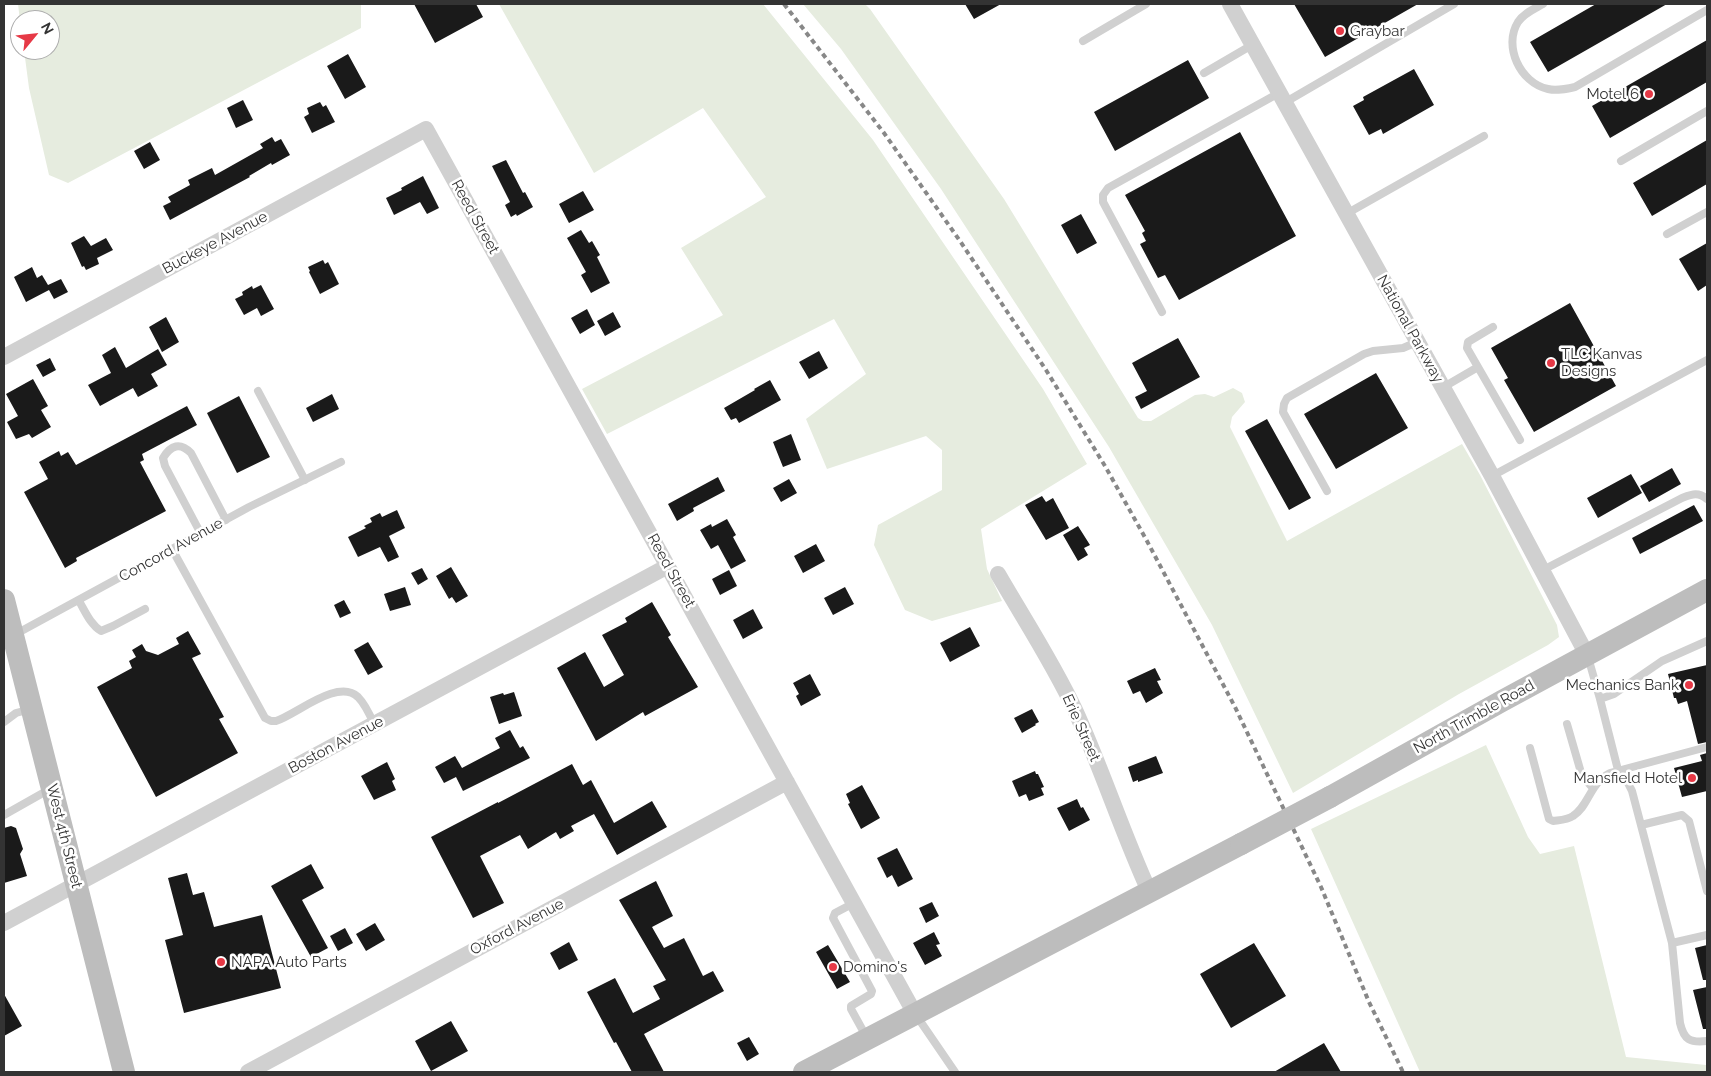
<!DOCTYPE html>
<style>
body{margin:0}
#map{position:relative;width:1711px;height:1076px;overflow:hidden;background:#fff;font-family:Raleway,sans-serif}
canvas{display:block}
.frame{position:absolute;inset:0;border:5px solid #333;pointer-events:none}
.north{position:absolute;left:10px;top:10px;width:50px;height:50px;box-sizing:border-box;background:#fff;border:1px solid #adadad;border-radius:50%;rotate:62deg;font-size:14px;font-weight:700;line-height:20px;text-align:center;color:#333}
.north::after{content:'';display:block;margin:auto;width:18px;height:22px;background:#e63946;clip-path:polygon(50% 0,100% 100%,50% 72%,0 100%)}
</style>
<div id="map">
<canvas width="1711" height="1076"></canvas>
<div class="frame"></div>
<div class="north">N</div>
</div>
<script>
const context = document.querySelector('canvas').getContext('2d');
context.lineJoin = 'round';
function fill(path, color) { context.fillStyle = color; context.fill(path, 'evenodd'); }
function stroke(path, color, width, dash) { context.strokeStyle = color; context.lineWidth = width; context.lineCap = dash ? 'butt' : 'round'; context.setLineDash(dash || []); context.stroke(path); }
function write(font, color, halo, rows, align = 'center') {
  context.font = font + ' Raleway,sans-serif'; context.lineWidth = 5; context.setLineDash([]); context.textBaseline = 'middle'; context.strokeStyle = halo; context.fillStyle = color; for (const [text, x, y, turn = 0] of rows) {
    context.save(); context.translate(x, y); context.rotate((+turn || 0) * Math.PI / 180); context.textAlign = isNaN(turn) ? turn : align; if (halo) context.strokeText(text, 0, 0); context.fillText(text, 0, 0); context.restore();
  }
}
fill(new Path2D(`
 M18,4H361V28L68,183L49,175L29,88L24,50H50V20H20V21Z
 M499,4H763L873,140L1043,389L1087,464L981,529L987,569L1002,601L932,621L905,610L874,545L878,525L942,490V450L926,436L827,469L806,419L866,374L834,319L607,434L582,389L723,315L681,248L766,197L703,108L594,173Z
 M803,4H865L870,9L1004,199L1138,418L1143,421H1151L1195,395L1205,394L1214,397L1233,388L1242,393L1245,402L1232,417L1230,427L1287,541L1462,444L1480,475L1557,625L1559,637L1548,645L1459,694L1293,793L1212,625L1109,447L941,189L841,49Z
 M1486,745L1528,837L1540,854L1574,846L1626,1057L1706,1065L1707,1066V1072H1420L1311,829Z`), '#e6ecdf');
fill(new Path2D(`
 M414,4H476L483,17L435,43Z
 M965,4H1001L974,19Z
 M1294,4H1418L1325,57Z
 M1596,4H1667L1548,72L1530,42Z
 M1707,40V82L1610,138L1592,106Z
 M348,54L366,87L345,99L327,66Z
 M1188,60L1209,98L1115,151L1094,112Z
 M1414,69L1434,105L1383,134L1381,129L1369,135L1353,106L1364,100L1363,97Z
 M243,100L253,120L236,128L227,108Z
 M320,102L323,107L326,105L335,122L312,133L304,117L309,114L307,108Z
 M1240,132L1296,236L1179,300L1165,275L1158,278L1140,244L1146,241L1142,233L1145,231L1125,195Z
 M272,137L275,142L281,139L290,155L272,165L271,163L249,176L250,177L170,220L163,206L171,202L168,197L190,185L188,180L212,168L215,175L263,148L260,144Z
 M1707,140V184L1652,216L1633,183Z
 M150,142L160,160L144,169L134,151Z
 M506,160L523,193L525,192L533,207L517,216L516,214L511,217L505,205L510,202L492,166Z
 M423,176L439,208L427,214L420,202L394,215L386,198L402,190L401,188Z
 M583,191L594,210L569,223L559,204Z
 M1081,214L1097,243L1077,254L1061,225Z
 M581,230L589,243L592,241L600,255L597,257L610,283L591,293L581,275L586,272L567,238Z
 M84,236L91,246L106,238L113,250L97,258L99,264L86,270L84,266L82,267L71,243Z
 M1707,243V285L1698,291L1679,259Z
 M323,260L325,264L328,262L339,284L320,294L309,272L310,271L308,267Z
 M32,267L37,278L42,275L48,285L61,279L68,292L54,299L49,290L26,302L14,277Z
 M261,285L274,309L261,316L257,308L244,315L235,299L243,295L242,292L252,286L253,289Z
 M1570,303L1616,386L1534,432L1504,380L1508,378L1491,348Z
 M587,309L595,325L580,334L571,318Z
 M613,312L621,327L605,336L597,321Z
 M166,317L179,342L162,352L149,327Z
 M1178,338L1200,377L1141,409L1135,397L1147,391L1132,363Z
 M115,347L126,368L158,349L167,365L151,374L158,386L138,397L133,388L100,406L88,385L111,373L102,355Z
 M819,351L828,368L809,379L799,362Z
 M50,358L56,370L43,377L36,365Z
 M1376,373L1408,428L1336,469L1304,414Z
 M33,379L48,406L41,410L51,427L32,438L29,434L16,439L7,422L18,416L6,394Z
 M770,380L781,400L739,423L736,418L731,420L724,408L755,390L754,389Z
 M332,394L339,409L313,422L306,408Z
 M239,396L270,457L237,473L207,413Z
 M187,406L197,425L142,454L144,460L140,462L166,511L76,558L77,561L65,568L24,492L48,479L39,462L59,451L61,456L68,452L76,465Z
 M1267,419L1311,498L1289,510L1245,431Z
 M791,434L801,460L783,467L773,442Z
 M1672,468L1681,484L1649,502L1640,486Z
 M1631,474L1642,493L1598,518L1587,498Z
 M718,477L725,491L693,508L694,511L677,521L668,504Z
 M789,479L797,493L781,502L773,488Z
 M1042,496L1046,502L1053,498L1069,528L1046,540L1025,505Z
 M1694,505L1703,521L1640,554L1632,538Z
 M397,510L405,528L389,536L399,557L388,562L380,547L358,557L348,537L366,528L364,526L372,522L370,518L380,513L382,517Z
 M727,519L736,535L733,537L746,561L731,569L718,545L711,549L700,530L711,524L712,527Z
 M1078,526L1090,545L1084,548L1088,555L1078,561L1063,535Z
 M816,544L825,561L803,573L794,556Z
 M451,567L468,596L456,603L452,597L449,599L436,576Z
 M422,568L428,579L418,585L411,573Z
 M729,570L737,586L720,595L712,579Z
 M405,587L411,605L390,611L384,594Z
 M845,587L854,604L833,615L824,598Z
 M344,600L351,613L340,618L334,605Z
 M652,602L671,635L668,637L698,687L645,716L643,712L596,741L557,668L585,652L604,687L624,675L602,635L627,622L625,618Z
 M753,609L763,628L743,639L733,620Z
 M970,627L980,646L950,662L940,643Z
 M188,631L201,654L192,658L224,717L219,719L238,753L156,797L97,687L132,668L129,661L136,657L132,650L142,644L146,651L158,655L179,644L176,638Z
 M368,642L383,667L368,675L354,650Z
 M1707,665V742L1698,744L1687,701L1678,704L1676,698H1674L1668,674Z
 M1155,668L1161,680L1157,681L1163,693L1146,703L1140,691L1133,694L1127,681Z
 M810,674L821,695L801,706L796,696L799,694L793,683Z
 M514,692L522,716L499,724L490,697L503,693L504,695Z
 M1032,709L1039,722L1035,724L1036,725L1022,733L1014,718Z
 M510,730L520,748L523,746L530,758L463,791L456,777L444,783L435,767L455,756L462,768L500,748L495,738Z
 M1707,753V791L1682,797L1674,768L1702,761L1700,755Z
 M1156,756L1163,773L1138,782V780L1133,782L1128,767Z
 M387,762L395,779L392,781L396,790L374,800L361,776Z
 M572,764L583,785L591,780L614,823L652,801L667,827L617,855L594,814L571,826L574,831L560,839L556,832L528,849L520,835L480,856L504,903L473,918L431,837L498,802V803Z
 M1035,771L1036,774H1038L1044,787L1041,788L1044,795L1029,801L1026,794L1019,797L1012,781Z
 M862,785L880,818L861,829L848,804L850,803L846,794Z
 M1077,799L1081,808L1083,807L1090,820L1069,831L1057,808Z
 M11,826L16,828L23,849L20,854L27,876L4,883V828Z
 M897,848L913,879L898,887L892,875L887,878L877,858Z
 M311,864L324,888L302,900L328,948L311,957L271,886Z
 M187,873L193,895L204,892L214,927L262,915L281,988L184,1013L165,940L183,935L168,878Z
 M656,881L673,916L652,927L664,948L684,938L703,976L713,971L724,991L644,1034L664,1072H632L616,1042L614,1043L587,992L615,978L633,1013L660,999L653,986L666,980L619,900Z
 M932,902L939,916L926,923L919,908Z
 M375,923L385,940L366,951L356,934Z
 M345,928L353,943L338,951L330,936Z
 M934,932L940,944L936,945L942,956L925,965L913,943Z
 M569,942L578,960L559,970L550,953Z
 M1254,943L1286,996L1231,1028L1200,974Z
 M828,945L850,982L837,989L816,952Z
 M1707,945V980H1703L1695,948Z
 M1707,987V1029H1703L1693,990Z
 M4,994L22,1026L4,1036Z
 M451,1021L468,1051L431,1071L415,1041Z
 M749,1037L759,1054L747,1061L737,1043Z
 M1324,1043L1341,1072H1274Z`), '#1a1a1a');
stroke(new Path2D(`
 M1543,4C1534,9 1524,13 1518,22C1503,46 1520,83 1548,89C1557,91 1566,89 1575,87L1707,10
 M1083,41L1146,4
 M1204,73L1252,45
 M1284,103L1454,4
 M1621,161L1707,111
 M1346,214L1484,136
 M1667,234L1707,212
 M1162,312L1103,202V195L1108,188L1279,93
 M1493,327L1468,342L1467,348L1520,440
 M1442,388L1478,367
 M258,391L305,480
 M1492,476L1707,360
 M1327,491L1283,412L1284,404L1287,398L1364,354L1373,351L1403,348L1417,342
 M201,534L165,466L163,458C171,445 180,442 191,453L226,520
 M172,549L265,718L271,721H276C297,714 338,678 358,697C365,704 370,715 374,724
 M1541,571L1682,498C1693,494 1698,492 1707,499
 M79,601C85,611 90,624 101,631L113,626L145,609
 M14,635L249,507L341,462
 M1588,657L1600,699L1618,770L1628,783L1632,791L1672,943L1680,1023C1684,1040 1690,1043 1707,1041
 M1600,699L1614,694L1662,661L1707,641
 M4,722L16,713L31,709
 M1567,724L1582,776L1593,788
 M1530,748L1549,819L1553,821C1560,820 1567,820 1573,816C1589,806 1589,784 1610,773L1707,747
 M4,815L50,789
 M1641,825L1682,815L1689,821L1707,891
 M854,903L835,913L833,918L872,991L871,994L851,1006V1009L867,1038
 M1672,943L1707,935
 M916,1015L955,1072`), '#d0d0d0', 8);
stroke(new Path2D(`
 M1230,4L1492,476L1587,655
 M4,357L426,129L915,1014
 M998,574C1024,619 1053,663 1075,710C1102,769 1122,832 1149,891
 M4,923L668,566
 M248,1072L787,782`), '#d0d0d0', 16);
stroke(new Path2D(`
 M4,600L124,1072
 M1330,797L1502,701L1707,590
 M804,1072L1241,844`), '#bdbdbd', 22);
stroke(new Path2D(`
 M784,4L884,133L960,241L1046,370L1105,466L1147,541L1235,707L1321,887L1369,1002L1403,1072`), '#888', 4, [5, 4]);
stroke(new Path2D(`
 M1241,844L1330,797`), '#bdbdbd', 22);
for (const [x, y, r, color] of [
 [1340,31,5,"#e63946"],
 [1649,94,5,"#e63946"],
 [1551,363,5,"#e63946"],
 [1689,685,5,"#e63946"],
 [1692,778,5,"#e63946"],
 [221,962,5,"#e63946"],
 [833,967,5,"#e63946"]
]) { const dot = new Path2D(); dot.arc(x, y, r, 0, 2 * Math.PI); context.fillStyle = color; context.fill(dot); stroke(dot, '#fff', 2); }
write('15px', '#333', '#fff', [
 ["Graybar",1350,31],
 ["Motel 6",1639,94,"right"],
 ["TLC Kanvas",1561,354],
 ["Designs",1561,371],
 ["Mechanics Bank",1679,685,"right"],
 ["Mansfield Hotel",1682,778,"right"],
 ["NAPA Auto Parts",231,962],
 ["Domino's",843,967]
], 'left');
write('15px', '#333', '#fff', [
 ["Reed Street",475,217,61],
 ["Buckeye Avenue",215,243,-28],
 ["National Parkway",1410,329,61],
 ["Concord Avenue",171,550,-29],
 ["Reed Street",671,571,61],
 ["North Trimble Road",1474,717,-29],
 ["Erie Street",1081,728,66],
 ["Boston Avenue",336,745,-28],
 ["West 4th Street",64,836,76],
 ["Oxford Avenue",517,927,-28]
]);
</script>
